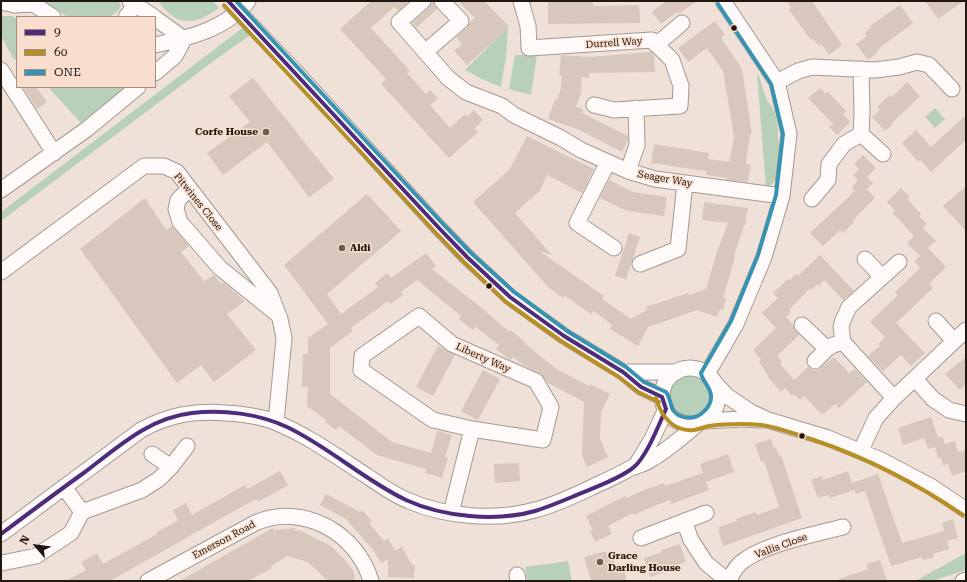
<!DOCTYPE html>
<style>
body{margin:0}
#map{position:relative;width:967px;height:582px;overflow:hidden;background:#f0e1d8;font-family:"Roboto Serif",serif}
canvas{display:block}
.frame{position:absolute;inset:0;border:2px solid #201711;pointer-events:none}
.legend{position:absolute;left:16px;top:16px;width:140px;height:72px;box-sizing:border-box;background:#fadecd;border:1px solid #a38e82;margin:0;padding:5px 7px;list-style:none;font-size:12px;color:#201711}
.legend li{display:flex;align-items:center;gap:8px;height:20px}
.legend b{width:20px;border:1px solid #a38e82}
.north{position:absolute;left:16px;top:526px;width:40px;height:40px;-webkit-text-stroke:3px #fadecd;paint-order:stroke;rotate:298deg;font-size:11px;font-weight:700;line-height:16px;text-align:center;color:#201711}
.north::after{content:'';display:block;margin:auto;width:14px;height:18px;background:#201711;clip-path:polygon(50% 0,100% 100%,50% 72%,0 100%)}
</style>
<div id="map">
<canvas width="967" height="582"></canvas>
<div class="frame"></div>
<ul class="legend">
<li><b style="height:5px;background:#4e2b7b"></b>9</li>
<li><b style="height:5px;background:#b68f26"></b>60</li>
<li><b style="height:5px;background:#3793b1"></b>ONE</li>
</ul>
<div class="north">N</div>
</div>
<script>
const context = document.querySelector('canvas').getContext('2d');
context.lineJoin = 'round';
function fill(path, color) { context.fillStyle = color; context.fill(path, 'evenodd'); }
function stroke(path, color, width, dash) { context.strokeStyle = color; context.lineWidth = width; context.lineCap = dash ? 'butt' : 'round'; context.setLineDash(dash || []); context.stroke(path); }
function write(font, color, halo, rows, align = 'center') {
  context.font = font + ' "Roboto Serif",serif'; context.lineWidth = 3; context.setLineDash([]); context.textBaseline = 'middle'; context.strokeStyle = halo; context.fillStyle = color; for (const [text, x, y, turn = 0] of rows) {
    context.save(); context.translate(x, y); context.rotate((+turn || 0) * Math.PI / 180); context.textAlign = isNaN(turn) ? turn : align; if (halo) context.strokeText(text, 0, 0); context.fillText(text, 0, 0); context.restore();
  }
}
fill(new Path2D(`
 M44,1H118L121,5L119,10L110,17H67Z
 M158,1H213L219,8C194,26 177,27 158,1Z
 M2,16H12L17,19V58L14,60L1,36V18Z
 M249,23L256,31L219,57L1,221V212Z
 M508,27L506,57L501,87L482,79L465,70Z
 M515,55H537L531,95L509,89Z
 M757,74L759,76C762,84 764,95 768,102C770,105 773,107 774,110C779,121 782,170 775,180C773,184 769,186 766,188Z
 M48,87H135L81,123Z
 M935,108L945,119L935,128L925,117Z
 M669 396a21 21 0 1 1 42 0a21 21 0 1 1-42 0Z
 M966,553V570L932,581H915Z
 M568,561L572,581H527L525,567Z`), '#b8d0b8');
fill(new Path2D(`
 M371,1H409L398,11L394,7L371,28L410,71L407,73L426,94L430,90L438,98L430,105L450,128L465,114L467,117L474,110L483,120L474,129L478,132L449,158L381,84L386,79L340,29Z
 M432,1H433L437,9L416,28L412,23L429,8Z
 M458,1H484L509,26L496,39L467,65L454,51L462,44L456,37L467,28L470,22L475,18Z
 M548,1H592L594,6L639,5L640,23L548,24Z
 M666,1H697L679,14L677,12L661,24L652,12Z
 M787,1H812L842,45L829,55L821,44L819,46L813,39L811,40L789,10L791,8Z
 M925,1H964L938,19Z
 M900,5L913,23L877,50L878,52L868,60L856,44L867,36L865,33L871,28L870,26Z
 M715,21L725,35L721,38L742,69L752,134H750L746,164L751,165L748,182L727,180V178L706,175V171L651,163L654,144L709,153L708,159L729,162L734,137L723,71L707,48L688,62L678,48Z
 M651,52L654,55L655,72L589,73V78L582,77L581,93L576,107L583,109L582,113L628,136V140L622,152L580,130L548,119L555,99L557,100L561,88L562,76L559,75L561,55L589,57Z
 M253,78L334,179L309,197L267,142L223,175L207,153L250,122L229,96Z
 M907,82L920,96L892,123L893,124L885,131L872,117L880,110L877,107L890,95L892,97Z
 M23,87H36L47,102L37,109Z
 M820,88L826,94L828,92L846,111L843,114L850,122L837,135L829,127L833,124L808,98Z
 M966,115V140L931,172L920,160L918,162L902,143L916,130L931,147Z
 M527,136L594,169L582,193L547,175L540,191L515,213L552,255L539,251L604,296L602,299L631,319L647,310L646,307L688,293L689,295L706,289L717,252L728,223L702,220L704,202L748,208L745,225H744L734,256L735,257L723,298H726L723,310L720,309L717,317L697,310L663,322L648,327L638,346L610,329L612,325L594,311L591,314L565,296L563,298L549,288L473,202L510,169Z
 M863,155L876,168L867,177L873,183L867,189L875,198L853,220L854,222L843,233L840,230L823,246L810,233L855,191L852,187L858,180L853,175L859,169L854,164Z
 M609,180L633,192L667,197L664,216L627,211L600,198Z
 M966,186V231L943,206Z
 M901,188L910,197L907,199L921,214L919,216L927,224L923,228L936,241L928,248L946,267L929,284L933,288L896,323L925,353L911,366L901,355L883,371L868,356L880,346L878,344L885,337L870,322L898,295L895,292L920,268L914,261L920,256L907,243L914,236L893,213L895,211L887,202Z
 M367,194L401,231L327,294L341,314L378,287L375,283L387,273L391,278L426,253L436,266L432,269L487,312V313L510,332L511,330L525,342L524,343L558,370L589,386L590,384L610,394L601,412L600,439L608,457L587,467L582,455L584,402L548,383L540,373L525,366L513,357L511,360L509,359L496,349L499,345L476,327L473,330L459,319L461,316L417,280L401,292L403,295L390,304L388,301L351,328L353,331L330,348V394L392,442L431,453L437,431L452,435L445,457L448,458L442,478L425,473L426,469L377,455L339,426L336,430L325,422L326,420L307,406L308,387H302L303,354H308V338L328,324L284,265Z
 M145,198L166,230L172,226L189,246L181,252L204,281L214,275L221,284L223,282L245,301L227,314L256,350L214,382L201,365L177,383L80,249Z
 M629,233L640,237L626,279L615,276Z
 M820,255L854,291L843,300L824,280L819,286L817,284L811,290L810,288L789,310L791,312L786,317L793,325L794,328L799,335L777,356L782,362L780,364L794,380L808,367L812,370H818L834,357L849,373L855,369L867,382L839,408L835,404L822,415L804,396L800,400L794,394L792,396L785,388L781,392L767,376L768,375L759,362L761,360L753,350L776,328L762,313L778,298L773,293L788,279L790,280L796,274L798,276Z
 M438,346L455,355L433,396L416,387Z
 M966,357V384L960,390L945,374Z
 M483,370L500,379L478,420L461,411Z
 M931,417L938,438L942,436L945,444L955,441L958,452L966,450V471L952,476L948,464L943,465L941,458H938L935,447L928,449L924,438L903,445L898,428Z
 M771,439L774,448L776,447L779,456L781,455L802,518L723,546L719,532V527L737,521L736,519L756,512L757,515L779,507L764,461L761,462L755,444Z
 M728,454L734,472L706,482L700,464Z
 M519,463L520,481L495,483L494,464Z
 M280,471L288,485L258,502L256,499L234,511L110,581H66L86,570L81,562L97,553L103,564L157,534L156,533L178,520L173,510L186,503L192,515L245,485L247,489Z
 M848,471L852,483L878,474L902,543L944,531L942,523L953,519L958,538L947,541L949,549L933,554L934,557L923,560L922,557L891,566L865,491L856,494L854,490L830,498L829,495L818,498L811,480L822,476L823,480Z
 M703,473L709,490L671,504L670,500L649,508L634,515L633,513L608,526L612,534L595,542L590,531L593,530L586,516L625,496L626,498L644,490L664,483L665,486Z
 M326,494L360,512L362,510L372,521L369,523L384,541L388,538L395,551L402,547L412,565H415L414,578L388,577V559L381,563L374,551L346,519L320,505Z
 M273,528L274,530L295,528V531L299,530L331,546L347,562L354,572L355,581H328L308,562L287,556L271,566L272,568L248,581H179Z
 M680,544L686,562L667,568L668,571L650,577L644,558L662,552L661,550Z
 M606,551L608,559L613,557L616,568L623,566L627,581H591L584,557Z
 M880,560L887,581H839V579L868,569L866,564Z`), '#d7c7bd');
const minor = new Path2D(`
 M29,1L53,17
 M130,1L154,17
 M423,1L399,22L448,78L466,92L502,106L514,115L561,138L581,150L628,171L655,179L782,196
 M521,1L528,26L529,48L652,40L672,60L681,86L680,106L614,110L594,105
 M1,2L15,5L33,4
 M126,17L136,4V1
 M155,18L184,39
 M155,45C189,38 226,29 248,1
 M656,45L682,23
 M425,52L461,21L442,1
 M293,69L439,228L467,257L510,297L564,336L623,372L641,387L662,397
 M861,69L862,112L861,134L883,154
 M1,70L54,153
 M155,73L175,56L184,39
 M777,82L798,71L812,67L875,70L899,67L917,62L929,65L952,89
 M608,162L577,223L614,248
 M628,171L637,145L636,108
 M189,189L178,200L176,209L180,222L220,268L277,314
 M1,190L87,129L138,87
 M812,199L828,180L829,164L844,144L861,134
 M865,259L882,277
 M640,264L678,249L685,183
 M1,272L144,166H164L177,172L270,293L280,319L284,338L276,422
 M936,321L954,341
 M802,325L827,349L833,345L843,342
 M815,361L827,349
 M662 396a28 28 0 1 1 56 0a28 28 0 1 1-56 0Z
 M623,372H677
 M707,374L736,324L764,257L782,196L789,134L777,82L723,1
 M915,379L933,399L949,410L966,414
 M715,383L727,396L751,412L768,420L828,438L881,460L932,487L966,510
 M894,398L843,342L841,327L843,320L849,307L899,262
 M704,421L744,419L763,420
 M861,450L876,418L894,398L966,330
 M152,454L171,467
 M635,467L652,439L666,409
 M64,487L82,512
 M451,513L472,429L433,420L361,370L362,356L419,316L452,344L536,381L551,407L543,440L472,429
 M684,521L691,540L706,563L728,581
 M1,534L141,430C169,415 194,410 226,413C243,414 261,416 277,423C307,435 339,458 367,476C380,485 394,495 409,501C446,517 497,521 535,510C559,504 581,492 603,482C613,478 623,472 633,467C639,465 645,464 650,460C668,450 683,436 699,423
 M641,538L706,513
 M2,563L36,556L71,533L82,512L142,490L159,479L171,467L187,446
 M517,575L518,581
 M148,581L255,523C303,502 357,533 371,581
 M729,581C732,573 738,564 746,559C770,543 815,534 843,527
 M963,581L966,580`);
stroke(minor, '#a49992', 17);
stroke(minor, '#fdfaf9', 15);
const minorBridge = new Path2D(`
 M228,1L293,69`);
stroke(minorBridge, '#a49992', 17, []);
stroke(minorBridge, '#fdfaf9', 15);
stroke(new Path2D(`
 M228,1L439,228L467,257L510,297L564,336L623,372L641,387L662,397
 M1,534C29,513 57,492 85,472C119,446 149,418 192,413C223,409 259,414 287,427C329,447 364,480 406,500C443,517 496,522 535,511C548,507 560,502 572,497C590,489 620,479 634,467C647,456 659,424 666,409L662,397`), '#4e2b7b', 4);
stroke(new Path2D(`
 M224,5L435,232L463,261L506,302L561,341L619,377L638,392L659,402
 M656,398C661,417 674,432 694,430C700,429 704,427 709,426C727,424 749,423 767,426C783,429 798,435 814,440C867,458 916,483 963,515`), '#b68f26', 4);
stroke(new Path2D(`
 M236,1L443,224L471,253L514,292L567,331L626,367L644,382L666,392C670,397 670,404 673,410C679,419 693,420 701,414C706,410 711,405 711,398C712,387 702,382 701,373L731,321L758,255L776,195L783,134L771,84L718,4`), '#3793b1', 4);
for (const [x, y, r, color] of [
 [734,28,3.5,"#201711"],
 [266,132,4,"#695e57"],
 [342,248,4,"#695e57"],
 [489,286,3.5,"#201711"],
 [802,436,3.5,"#201711"],
 [600,562,4,"#695e57"]
]) { const dot = new Path2D(); dot.arc(x, y, r, 0, 2 * Math.PI); context.fillStyle = color; context.fill(dot); stroke(dot, '#fadecd', 1.5); }
write('10px', '#201711', '#fadecd', [
 ["Durrell Way",614,43,-4],
 ["Seager Way",665,179,10],
 ["Pitwines Close",198,202,51],
 ["Liberty Way",483,358,24],
 ["Emerson Road",224,540,-28],
 ["Vallis Close",781,546,-20]
]);
write('bold 10px', '#201711', '#fadecd', [
 ["Corfe House",258,132,"right"],
 ["Aldi",350,248],
 ["Grace",608,556],
 ["Darling House",608,568]
], 'left');
</script>
